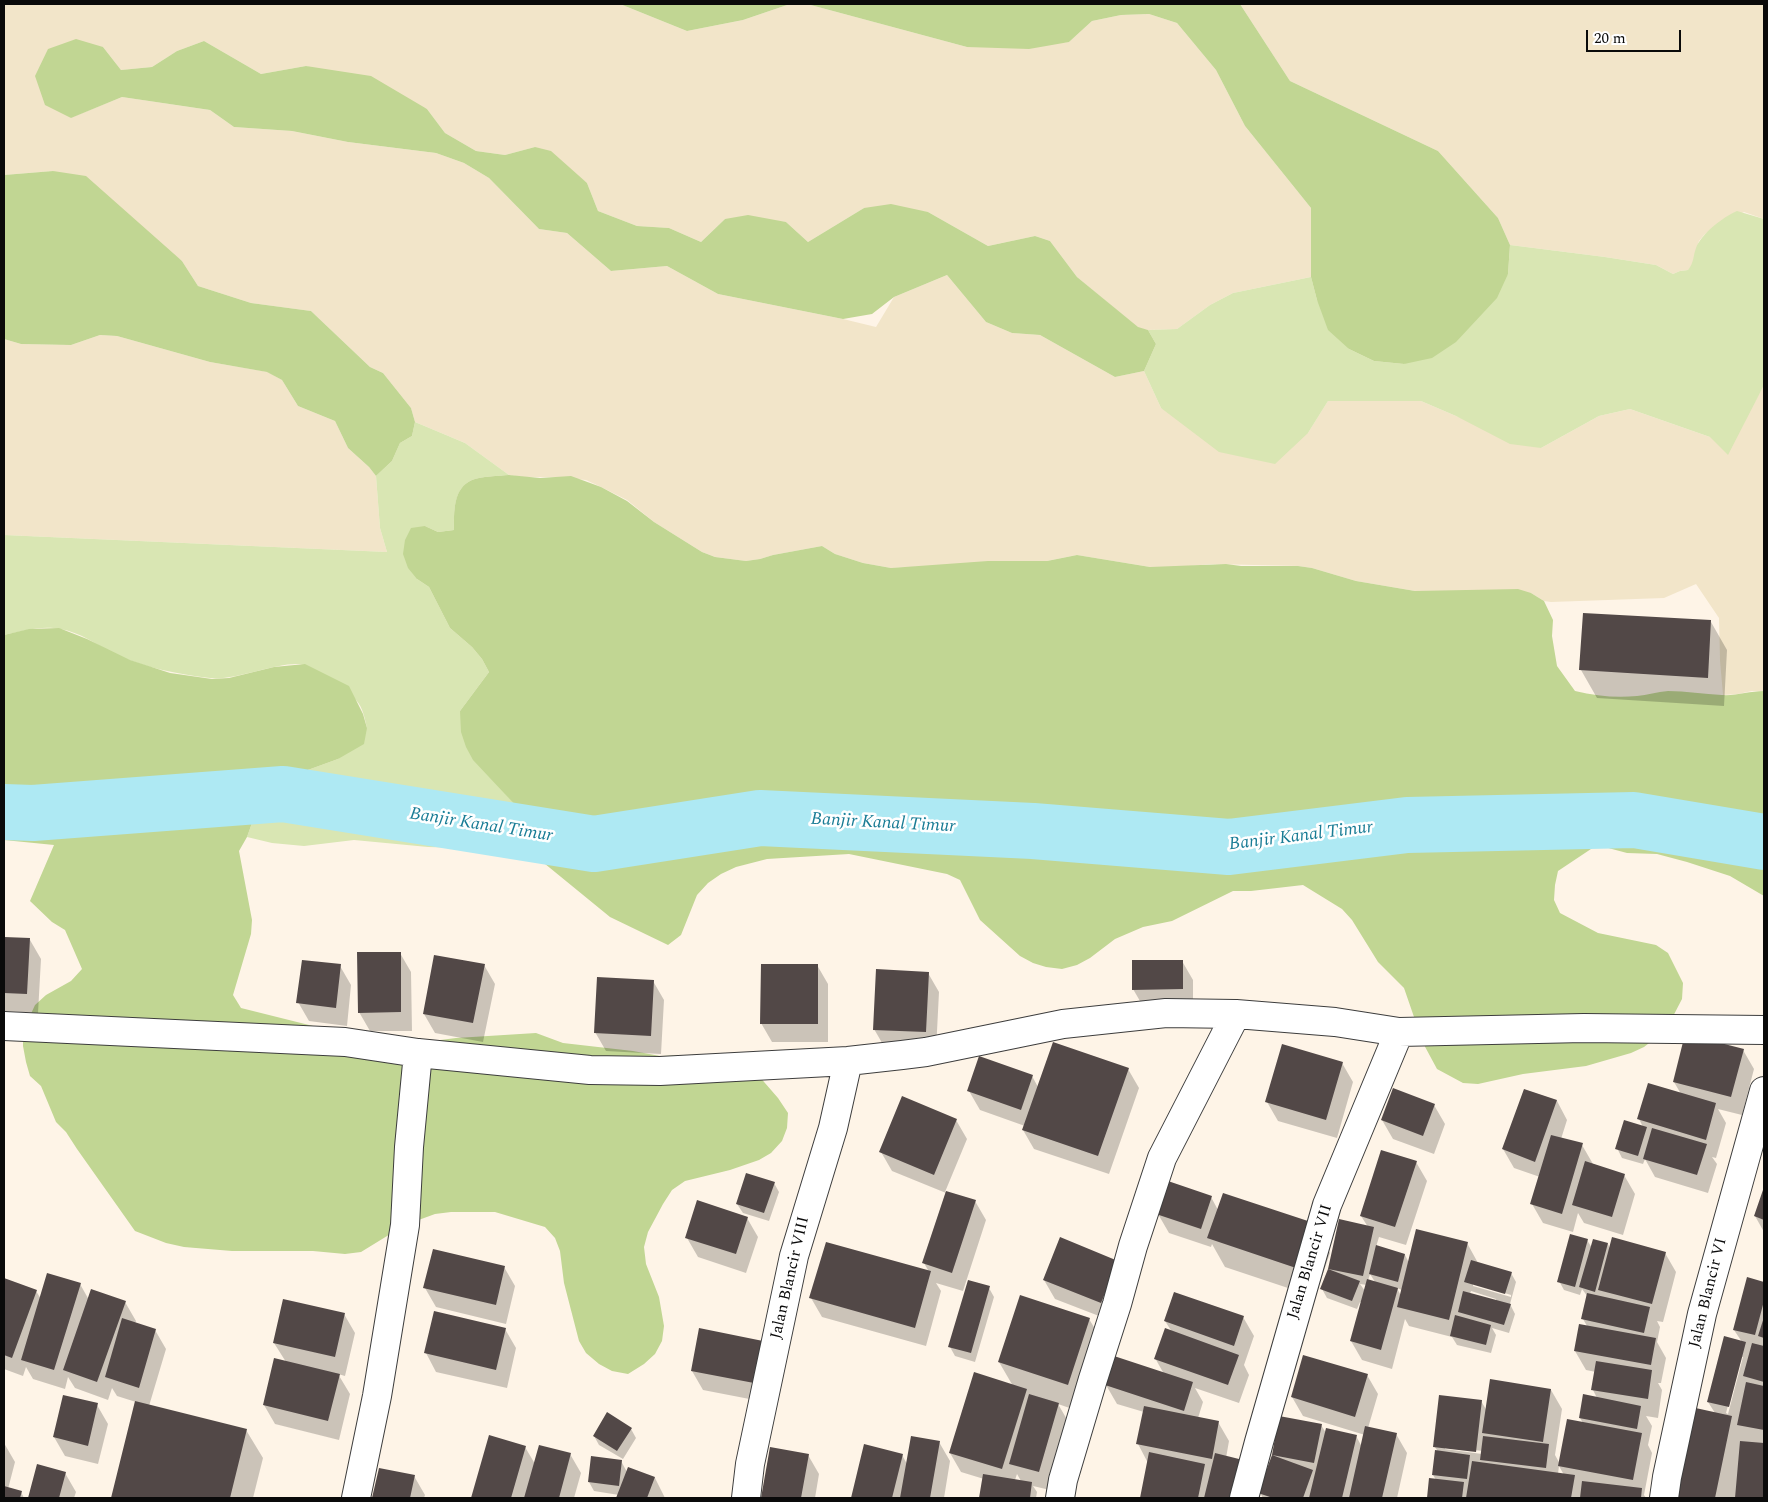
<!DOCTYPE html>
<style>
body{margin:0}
#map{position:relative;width:1768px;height:1502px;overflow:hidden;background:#fef4e7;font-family:Spectral,serif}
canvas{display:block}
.frame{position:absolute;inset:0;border:5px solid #0a0a0a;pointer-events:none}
.scale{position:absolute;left:1586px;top:30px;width:95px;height:22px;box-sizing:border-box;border:2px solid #0a0a0a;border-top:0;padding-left:6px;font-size:15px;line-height:18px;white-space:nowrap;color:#0a0a0a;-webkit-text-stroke:4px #fff;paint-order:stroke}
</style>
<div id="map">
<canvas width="1768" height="1502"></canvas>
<div class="frame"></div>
<div class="scale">20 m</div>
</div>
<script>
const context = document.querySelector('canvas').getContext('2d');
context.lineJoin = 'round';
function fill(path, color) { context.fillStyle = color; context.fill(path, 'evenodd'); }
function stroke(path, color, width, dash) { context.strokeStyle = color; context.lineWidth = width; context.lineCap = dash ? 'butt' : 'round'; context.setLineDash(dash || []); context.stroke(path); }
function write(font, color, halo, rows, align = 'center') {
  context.font = font + ' Spectral,serif'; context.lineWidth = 5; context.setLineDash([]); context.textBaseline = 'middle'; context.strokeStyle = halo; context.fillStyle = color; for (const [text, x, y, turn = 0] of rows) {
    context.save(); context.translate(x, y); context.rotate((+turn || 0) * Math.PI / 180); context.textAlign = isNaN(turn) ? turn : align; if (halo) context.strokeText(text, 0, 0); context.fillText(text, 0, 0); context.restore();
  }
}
fill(new Path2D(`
 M4,4H620L687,31L743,20L790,4H807L967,47L1069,42L1092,21L1121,15L1149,14L1177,23L1216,70L1245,126L1311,208V277L1233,293L1210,305L1177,329L1148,330L1138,328L1077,277L1050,241L1035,236L988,246L928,212L864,208L808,242L786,222L725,219L701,242L669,228L637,226L598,211L587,183L535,147L505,155L476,151L445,133L427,109L306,66L261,74L204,41L177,51L152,67L121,70L103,47L70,118L122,97L210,110L234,127L292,131L348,142L436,153L464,163L489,178L539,229L567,233L611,271L667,266L718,294L843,319L876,327L894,297L947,275L986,322L1012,333L1040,335L1115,377L1144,371L1161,408L1308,433L1328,401H1421L1456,416L1541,448L1599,416L1630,409L1710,437L1755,401L1764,385V691H1752L1738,694L1723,695L1720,661L1719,618L1696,584L1664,598L1551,602L1544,601L1531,593L1415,591L1356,581L1312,568L1298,566L1211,564L1181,567H1150L1077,555L1047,561L891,568L863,563L835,554L822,546L773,555L760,559L746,561L715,557L702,552L654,522L627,500L601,487L586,480L554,477H523L509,475L465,443L415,422L411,408L383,373L370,367L311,311L251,303L198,286L182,261L53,171L4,175Z
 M1240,4H1764V219L1744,212L1718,224L1704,235L1699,241L1696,250L1693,265L1688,270L1680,271L1673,274L1656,265L1605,257L1510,245L1498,218L1438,151L1290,81Z
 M100,335L117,336L210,362L268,372L282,380L298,406L335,421L348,448L369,467L376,476L380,528L387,552L4,535V339L21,344L71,345Z`), '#f2e5c9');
fill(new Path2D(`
 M1737,211L1764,219V385L1728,455L1710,437L1630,409L1599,416L1541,448L1510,444L1456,416L1421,401H1328L1308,433L1275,464L1219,452L1161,408L1144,371L1156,344L1148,330L1177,329L1210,305L1233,293L1311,277L1317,300L1349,349L1374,361L1404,364L1508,274L1510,245L1605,257L1656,265L1673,274L1680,271L1688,270C1694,263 1693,256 1696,248C1701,234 1723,217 1737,211Z
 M415,422L465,443L509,475C499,476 481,476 472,480C453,488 454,513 454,530L438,532L425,526L417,579L429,587L450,628L472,647L482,659L489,672L460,711L503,791L519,809L528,850L428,847L354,840L304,846L272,843L247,837L252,823L281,782L294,775L338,759L367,728C365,720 363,707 356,700C351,694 314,669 307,666C289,657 235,682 210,678C177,674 145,668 115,654C97,645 80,632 60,629C42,625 22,631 4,635V535L387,552L380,528L376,476L392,461L400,443L412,436Z`), '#d9e6b3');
fill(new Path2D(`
 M620,4H790L743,20L687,31Z
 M807,4H1240L1290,81L1438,151L1498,218L1510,245L1508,274L1497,298L1456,342L1432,358L1404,364L1374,361L1349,349L1328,330L1317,300L1311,277V208L1245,126L1216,70L1177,23L1149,14L1121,15L1092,21L1069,42L1029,49L967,47Z
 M76,39L103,47L121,70L152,67L177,51L204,41L261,74L306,66L371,76L427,109L445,133L476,151L505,155L535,147L551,151L587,183L598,211L637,226L669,228L701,242L725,219L748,215L786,222L808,242L864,208L891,204L928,212L988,246L1035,236L1050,241L1077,277L1138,327L1148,330L1156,344L1144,371L1115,377L1040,335L1012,333L986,322L947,275L894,297L872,314L843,319L718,294L667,266L611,271L567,233L539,229L489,178L464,163L436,153L348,142L292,131L234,127L210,110L122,97L71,118L45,105L35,76L48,49Z
 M53,171L86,176L182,261L198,286L251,303L311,311L370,367L383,373L411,408L415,422L412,436L400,443L392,461L376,476L369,467L348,448L335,421L298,406L282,380L267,372L210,362L117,336L100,335L71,345L21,344L4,339V175Z
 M509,475L540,478L571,476L601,487L627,501L654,522L702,552L715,557L746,561L760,559L773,555L822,546L835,554L863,563L891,568L988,561H1047L1077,555L1150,567L1226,564L1241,566H1298L1312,568L1356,581L1415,591L1518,589L1531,593L1544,601L1553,620L1552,636L1557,666L1575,691C1596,696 1616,698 1637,696C1647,695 1657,692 1668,691C1686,691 1704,694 1722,695C1736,696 1750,691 1764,691V896L1730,876L1687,862L1657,854L1627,853L1597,845L1558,871L1555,885L1554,900L1560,913L1598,933L1656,945L1668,953L1683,983L1682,999L1668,1026L1657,1037L1644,1047L1631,1053L1586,1066L1523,1074L1478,1084L1463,1083L1437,1069L1423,1043L1404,988L1378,962L1352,920L1342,909L1303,885L1251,891H1233L1172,921L1143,927L1115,939L1090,958L1077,965L1062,969L1046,967L1033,963L1020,956L980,920L960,880L947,874L849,854L767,859L736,867L721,874L708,883L697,895L681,935L668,945L610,917L528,850L519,809L473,760L466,747L461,732L460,711L489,672L482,659L472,647L450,628L429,587L417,579L408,568L403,554L405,540L411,528L425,526L438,532L454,530C454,512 453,488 472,480C481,476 499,476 509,475Z
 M59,628L87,639L130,660L170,673L212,679L229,678L274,667L305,664L349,686L363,714L367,728L364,744L338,759L294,775L281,782L252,823L247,837L239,851L252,920L251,934L233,995L241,1008L353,1036L425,1042L456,1038L536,1033L563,1043L633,1051L660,1056L719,1054L734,1058L758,1075L778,1098L788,1113L787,1128L782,1141L771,1153L759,1160L730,1170L685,1181L672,1190L663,1204L648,1232L644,1247L646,1264L659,1297L664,1326L662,1341L655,1354L644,1364L628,1374L612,1371L599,1364L586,1353L579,1341L564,1283L560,1251L555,1238L545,1227L495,1212H451L435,1214L405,1225L361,1252L345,1254L313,1251H232L184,1247L166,1243L135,1231L77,1149L66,1132L56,1122L41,1086L30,1076L26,1062L23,1046V1031L35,1005L46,995L71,981L82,969L65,930L52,922L30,901L54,845L4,840V635L29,629Z`), '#c1d693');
fill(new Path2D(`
 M1711,622L1727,650L1724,706L1597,698L1581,670Z
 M4,938L30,940L41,959L38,1013L4,1011Z
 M400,953L411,972L412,1031H370L359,1012Z
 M1182,961L1193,980V1008H1144L1133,989Z
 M484,965L495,984L483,1042L435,1033L424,1014Z
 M817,965L828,984V1042H772L761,1023Z
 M340,966L351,985L347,1026L309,1021L298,1002Z
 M928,973L939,992L936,1051L885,1048L874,1029Z
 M653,981L664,1000L661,1054L606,1051L595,1032Z
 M1743,1050L1754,1069L1742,1115L1718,1109L1726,1123L1716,1158L1712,1157L1717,1164L1708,1193L1655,1177L1645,1159L1643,1164L1622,1158L1617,1148L1643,1127L1639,1119L1681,1094L1674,1082Z
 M1342,1063L1353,1082L1337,1138L1278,1121L1267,1102Z
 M1128,1069L1139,1088L1109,1174L1034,1149L1023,1130L1025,1126L980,1110L969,1091L1032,1076L1038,1087Z
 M1524,1090L1557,1101L1567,1120L1561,1139L1582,1145L1593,1164L1624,1175L1635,1194L1623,1235L1584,1223L1578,1213L1573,1232L1543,1223L1532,1204L1540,1177L1514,1168L1503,1149Z
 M1434,1105L1445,1124L1434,1154L1393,1139L1382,1120Z
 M956,1120L967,1139L945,1192L975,1201L986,1220L963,1291L936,1283L941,1291L926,1346L822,1317L811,1298L929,1272L924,1263L946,1193L892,1171L881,1152Z
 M1416,1162L1427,1181L1406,1245L1379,1237L1376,1247L1405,1255L1409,1263L1467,1243L1478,1263L1511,1273L1516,1282L1510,1304L1515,1314L1509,1333L1492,1328L1496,1335L1491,1353L1457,1345L1452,1337L1409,1326L1405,1319L1392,1369L1362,1360L1351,1341L1362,1302H1360L1357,1309L1327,1298L1322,1289L1329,1269L1368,1227L1361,1216ZM1370,1274L1375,1282L1368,1281ZM1473,1283L1511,1295V1297L1473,1286ZM1360,1284L1367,1285L1365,1291ZM1397,1288L1402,1290L1401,1296ZM1471,1291L1496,1299V1301L1470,1294Z
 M774,1183L779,1192L769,1221L743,1213L737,1204Z
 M1764,1190V1232L1755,1216Z
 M1211,1197L1218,1210L1313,1224L1330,1253L1315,1297L1225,1267L1212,1244L1211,1247L1169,1233L1158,1214Z
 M747,1218L758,1237L746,1273L698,1257L687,1238Z
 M1587,1240L1592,1248L1608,1244L1610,1249L1665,1253L1676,1272L1663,1322L1657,1321L1660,1327L1657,1342L1666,1358L1661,1383H1658L1662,1390L1658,1418L1646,1416L1652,1426L1648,1445L1652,1453L1644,1495L1646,1498H1428L1430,1480H1436L1433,1475L1437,1450L1434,1446L1481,1401L1487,1411L1551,1390L1562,1409L1555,1455L1560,1464L1583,1423L1580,1418L1597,1398L1593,1390L1596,1372L1586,1370L1575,1351L1587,1326L1583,1319L1588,1297L1582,1289L1580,1295L1564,1290L1559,1281ZM1445,1447L1483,1451L1482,1454L1445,1449ZM1559,1466L1564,1475L1558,1474Z
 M1117,1262L1112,1321L1055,1299L1044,1280Z
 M504,1267L515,1286L506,1324L436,1307L425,1288Z
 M1748,1279L1764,1283V1498H1673L1715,1413L1708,1402L1742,1342L1734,1330ZM1741,1357H1743L1728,1414L1726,1413Z
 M4,1280L36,1291L41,1299L80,1284L89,1300L125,1302L136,1321L135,1324L155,1330L166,1349L149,1406L246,1430L263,1458L253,1498H112L136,1402L117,1396L112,1388L108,1400L75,1388L68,1377L65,1389L33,1379L26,1367L23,1376L4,1369Z
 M989,1288L994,1297L975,1362L955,1356L950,1347Z
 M344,1314L355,1333L345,1376L338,1374L350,1394L339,1440L275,1424L264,1405L286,1362L274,1343Z
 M1243,1317L1254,1336L1244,1365L1249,1375L1239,1403L1195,1388L1203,1402L1198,1418L1218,1422L1229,1441L1226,1458L1253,1498H1141L1148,1463L1138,1444L1144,1412L1117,1404L1106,1385L1164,1374L1155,1358L1172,1332L1165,1321Z
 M1089,1319L1106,1347L1084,1413L1058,1404L1069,1423L1050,1490L1033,1486L1037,1492L1036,1498H981L984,1479L961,1472L950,1453L1013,1386L999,1362ZM1017,1474L1021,1481L1015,1480Z
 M505,1329L516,1348L507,1388L436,1372L426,1353Z
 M762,1342L765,1402L703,1390L692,1371Z
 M1367,1375L1378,1394L1368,1428L1396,1434L1407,1453L1397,1498H1263L1260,1493L1273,1455L1280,1417L1321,1425L1326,1433L1356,1436L1362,1447L1365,1435L1303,1416L1292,1397Z
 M97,1405L108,1424L98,1464L65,1456L54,1437Z
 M631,1429L636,1438L623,1459L599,1445L594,1436Z
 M490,1437L525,1447L535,1464L570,1454L581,1473L574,1498H473Z
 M939,1442L950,1461L944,1498H852L865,1446L902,1455L907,1464Z
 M4,1443L15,1462L8,1489L21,1492L24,1498H4Z
 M771,1449L808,1455L819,1474L815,1498H763Z
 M592,1458L621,1461L627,1472L629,1468L655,1478L665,1498H617L619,1495L594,1491L589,1482Z
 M38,1465L65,1473L76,1492L74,1498H29Z
 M380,1469L414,1476L425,1495L424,1498H374Z`), '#0003');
stroke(new Path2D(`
 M4,812L33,813L283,794L594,844L760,818L1033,831L1229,847L1407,825L1634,820L1764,842`), '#aee9f3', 56);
fill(new Path2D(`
 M1583,613L1711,620L1708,678L1579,670Z
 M4,937L30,938L27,994L4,993Z
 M357,952H401V1012L358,1013Z
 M434,955L485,964L473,1023L423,1014Z
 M302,960L341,964L336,1008L296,1003Z
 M1132,960H1183V989L1132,990Z
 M761,964H818V1024H760Z
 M876,969L929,972L926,1032L873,1030Z
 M597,977L654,980L651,1036L594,1033Z
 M1685,1034L1744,1049L1731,1097L1673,1082Z
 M1053,1042L1129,1068L1098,1156L1022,1130Z
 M1282,1044L1343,1062L1326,1120L1265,1102Z
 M979,1056L1033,1075L1021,1110L967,1091Z
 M1648,1083L1716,1103L1706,1140L1637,1119Z
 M1393,1088L1435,1104L1423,1136L1381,1120Z
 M1524,1089L1557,1100L1535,1162L1502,1149Z
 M902,1096L957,1119L934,1175L879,1152Z
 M1624,1120L1647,1127L1638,1156L1615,1149Z
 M1652,1128L1707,1144L1697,1175L1643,1159Z
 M1551,1135L1583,1143L1562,1214L1530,1204Z
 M1381,1150L1417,1161L1395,1227L1360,1216Z
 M1585,1161L1625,1174L1612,1217L1572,1205Z
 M746,1173L775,1182L764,1213L736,1204Z
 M1168,1181L1212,1196L1201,1229L1156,1214Z
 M1764,1187V1220L1754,1216Z
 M946,1191L976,1200L952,1273L922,1263Z
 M1223,1193L1314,1223L1299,1269L1207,1238Z
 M697,1200L748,1217L736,1254L685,1238Z
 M1339,1219L1374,1227L1363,1276L1328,1269Z
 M1416,1229L1468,1242L1449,1320L1397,1307Z
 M1570,1234L1588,1239L1575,1287L1557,1282Z
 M1060,1237L1118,1261L1101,1303L1043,1280Z
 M1612,1237L1666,1252L1652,1304L1598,1290Z
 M1593,1239L1608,1243L1595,1292L1579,1287Z
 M826,1242L931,1271L915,1328L809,1298Z
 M1376,1245L1405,1254L1398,1282L1369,1274Z
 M433,1249L505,1266L496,1305L423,1288Z
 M1471,1260L1512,1272L1505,1294L1464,1282Z
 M1328,1269L1360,1281L1352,1301L1320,1289Z
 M47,1273L81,1283L54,1370L21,1360Z
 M1747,1277L1764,1282V1301L1755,1335L1733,1330Z
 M4,1278L37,1290L12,1358L4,1355Z
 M1367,1279L1398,1288L1381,1350L1350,1341Z
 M968,1280L990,1286L971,1353L948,1347Z
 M91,1289L126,1301L97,1382L63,1370Z
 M1463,1291L1511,1304L1504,1325L1458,1312Z
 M1174,1292L1244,1316L1234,1346L1164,1321Z
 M1587,1293L1650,1307L1644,1333L1581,1319Z
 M1020,1295L1090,1318L1068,1385L998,1362Z
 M283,1299L345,1313L335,1357L273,1343Z
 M434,1311L506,1328L496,1370L424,1353Z
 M1455,1315L1491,1325L1486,1345L1450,1336Z
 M1764,1317V1338L1758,1336Z
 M122,1318L156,1329L139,1388L105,1377Z
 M1579,1324L1656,1338L1651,1365L1574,1351Z
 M699,1328L763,1341L754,1383L691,1371Z
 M1165,1328L1239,1355L1228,1385L1154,1359Z
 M1724,1336L1746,1342L1729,1407L1707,1402Z
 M1752,1343L1764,1346V1382L1743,1376Z
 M1303,1355L1368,1374L1355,1417L1291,1397Z
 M1114,1356L1193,1382L1184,1411L1105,1385Z
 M274,1358L340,1374L328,1421L263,1405Z
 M1596,1361L1652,1370L1648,1399L1591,1390Z
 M974,1372L1027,1389L1002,1469L949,1453Z
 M1490,1379L1551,1389L1543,1442L1482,1433Z
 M1746,1382L1764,1386V1430L1737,1425Z
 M1029,1394L1059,1403L1039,1472L1009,1464Z
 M1583,1394L1641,1406L1637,1429L1579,1418Z
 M63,1395L98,1403L88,1446L53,1437Z
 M1439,1395L1482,1400L1476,1452L1433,1447Z
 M135,1401L247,1429L230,1498H111Z
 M1144,1406L1219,1421L1212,1459L1136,1444Z
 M1691,1407L1732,1416L1715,1498H1672Z
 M607,1412L632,1428L617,1451L593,1436Z
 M1279,1416L1322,1424L1314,1463L1272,1455L1313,1470L1303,1498H1273L1258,1493L1272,1455Z
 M1567,1419L1642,1433L1633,1480L1558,1466Z
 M1365,1426L1397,1433L1382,1498H1349Z
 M1326,1428L1357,1435L1342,1498H1309Z
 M489,1435L526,1446L511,1498H471Z
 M911,1436L940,1441L930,1498H900Z
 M1483,1436L1549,1444L1546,1468L1480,1460Z
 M1740,1441L1764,1443V1498H1735Z
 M864,1444L903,1454L892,1498H851Z
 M539,1445L571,1453L559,1498H524Z
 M770,1447L809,1454L801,1498H761Z
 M1435,1450L1470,1455L1467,1479L1432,1475Z
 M1149,1452L1205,1464L1198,1498H1140Z
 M1215,1453L1247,1461L1238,1498H1204Z
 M591,1456L622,1460L619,1486L588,1482Z
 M1472,1461L1575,1475L1571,1498H1466Z
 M37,1464L66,1472L59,1498H28Z
 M628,1467L655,1477L647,1498H616Z
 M379,1468L415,1475L410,1498H372Z
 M983,1474L1032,1482L1030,1498H979Z
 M1429,1478L1464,1482L1462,1498H1427Z
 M1582,1481L1642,1488L1641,1498H1580Z
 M4,1486L22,1491L20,1498H4Z`), '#524847');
const street = new Path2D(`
 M4,1026L345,1042L418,1053L590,1070L660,1071L848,1061L902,1055L926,1052L1063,1024L1166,1013L1236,1014L1335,1022L1399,1032L1584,1028L1764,1030
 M356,1498L377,1396L405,1225L409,1147L418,1053
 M746,1498L750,1464L794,1256L833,1128L848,1061
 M1060,1498L1063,1480L1093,1379L1117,1304L1133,1246L1162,1158L1236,1014
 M1244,1498L1259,1442L1327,1205L1399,1032
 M1664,1498L1667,1477L1702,1314L1764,1091`);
stroke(street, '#3d3d3d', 30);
stroke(street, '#fff', 28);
write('16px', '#0a0a0a', '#fff', [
 ["Jalan Blancir VII",1311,1262,-73],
 ["Jalan Blancir VIII",791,1278,-77],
 ["Jalan Blancir VI",1709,1293,-76]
]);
write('italic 18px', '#197c95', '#fff', [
 ["Banjir Kanal Timur",883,824,3],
 ["Banjir Kanal Timur",481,826,9],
 ["Banjir Kanal Timur",1301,837,-7]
]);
</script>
